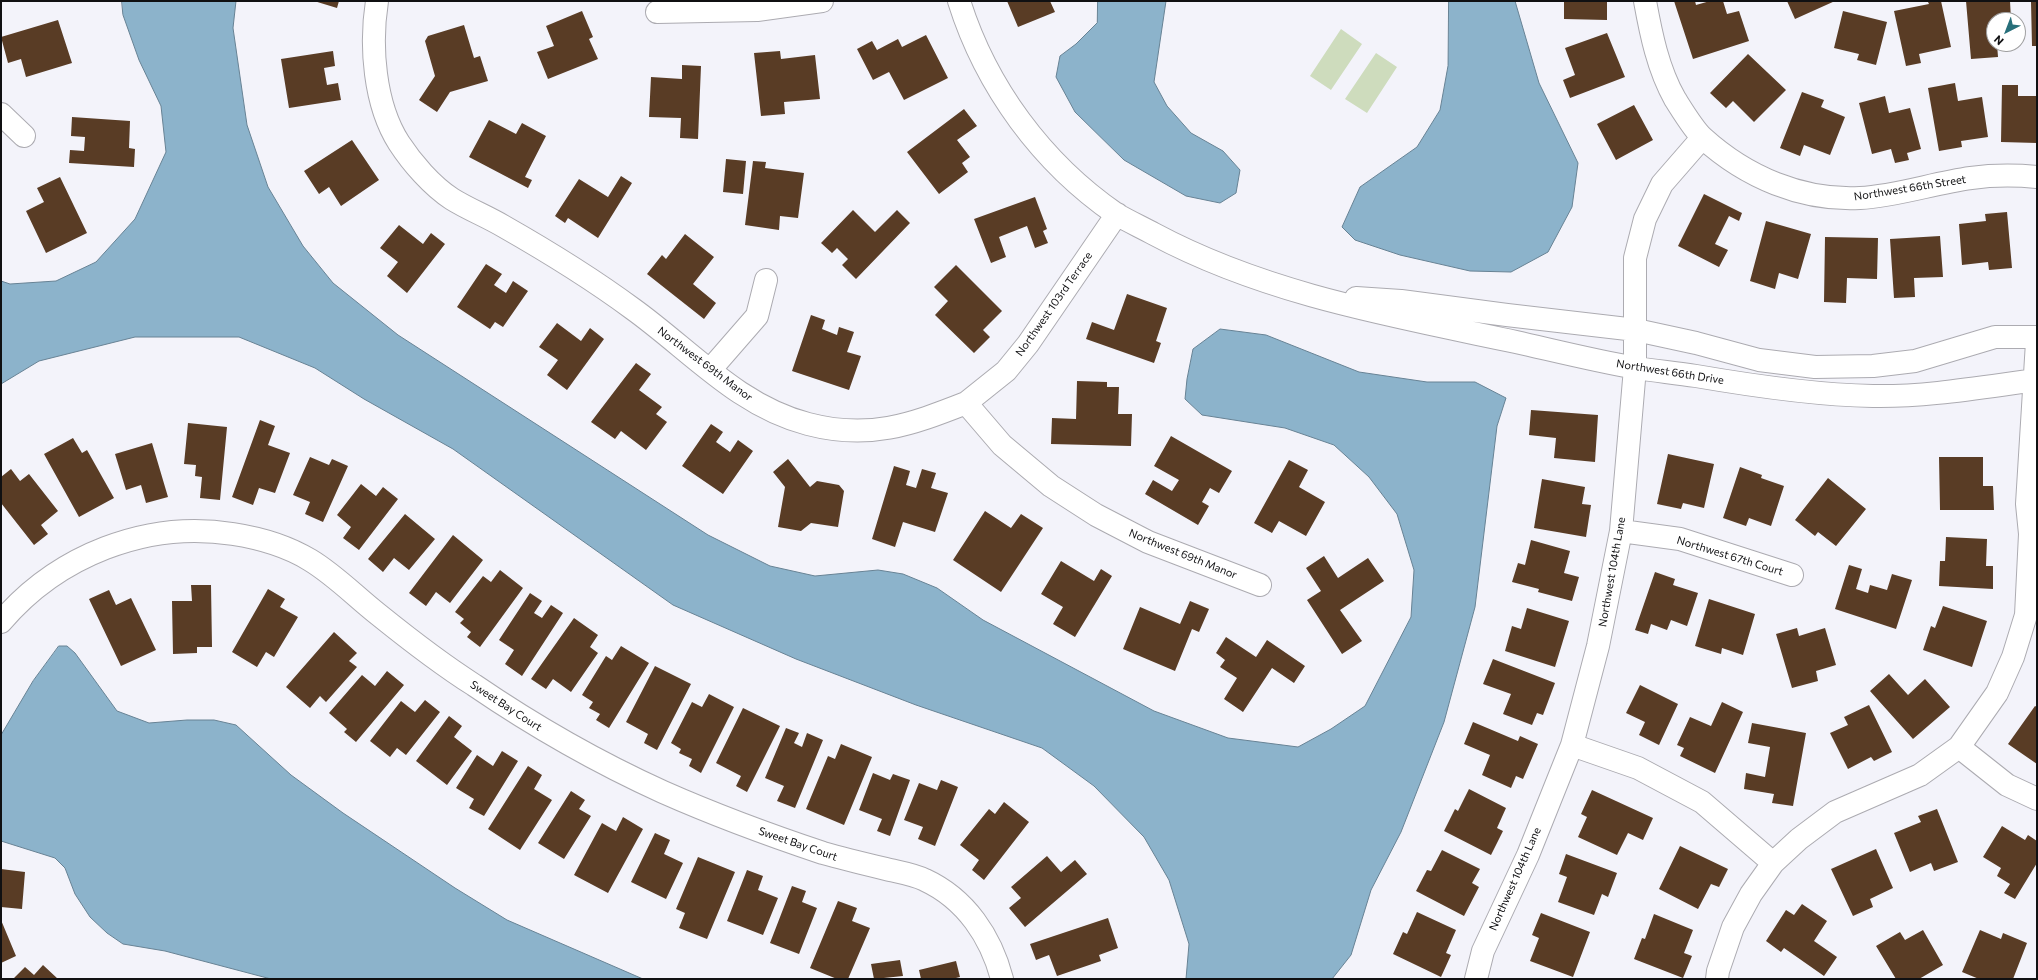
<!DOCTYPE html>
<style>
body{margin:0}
#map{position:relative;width:2038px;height:980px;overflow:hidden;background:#f3f3fa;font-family:Commissioner,sans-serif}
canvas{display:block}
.frame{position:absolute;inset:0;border:2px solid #101012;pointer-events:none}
.north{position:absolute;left:1986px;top:12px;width:40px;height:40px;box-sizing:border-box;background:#fff;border:1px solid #9f9fa0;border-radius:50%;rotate:222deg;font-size:11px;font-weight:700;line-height:16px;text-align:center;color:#101012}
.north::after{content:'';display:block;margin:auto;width:14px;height:18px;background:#276f7a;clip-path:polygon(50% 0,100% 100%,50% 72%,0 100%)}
</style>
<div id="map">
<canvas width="2038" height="980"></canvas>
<div class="frame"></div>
<div class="north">N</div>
</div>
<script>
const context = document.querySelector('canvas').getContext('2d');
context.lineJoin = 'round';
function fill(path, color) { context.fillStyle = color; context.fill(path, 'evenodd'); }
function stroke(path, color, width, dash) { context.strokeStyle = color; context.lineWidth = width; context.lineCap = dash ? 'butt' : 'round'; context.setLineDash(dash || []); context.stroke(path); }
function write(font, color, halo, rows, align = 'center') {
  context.font = font + ' Commissioner,sans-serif'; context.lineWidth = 4; context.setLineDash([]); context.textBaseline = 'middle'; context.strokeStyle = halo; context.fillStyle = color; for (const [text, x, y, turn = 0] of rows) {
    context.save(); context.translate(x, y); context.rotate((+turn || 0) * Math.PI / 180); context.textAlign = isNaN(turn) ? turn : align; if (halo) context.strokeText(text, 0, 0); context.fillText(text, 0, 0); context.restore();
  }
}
fill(new Path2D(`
 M1341,29L1362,44L1331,90L1310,76Z
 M1376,53L1397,67L1367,113L1345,99Z`), '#cedcbd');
const water = new Path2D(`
 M122,1H236L233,28L247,125L268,187L303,246L333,283L398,335L708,535L770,566L815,576L878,570L903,574L937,588L983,620L1154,711L1228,738L1298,747L1331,729L1365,706L1411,617L1414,570L1397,514L1369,477L1334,445L1285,428L1202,415L1185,399L1187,379L1193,349L1220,329L1266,335L1359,372L1427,382H1475L1506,398L1497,426L1475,607L1444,722L1401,832L1371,890L1351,955L1332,979H1186L1189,944L1169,880L1144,837L1094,786L1042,748L916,705L796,659L673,605L453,449L364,399L315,368L239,337H135L39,361L1,384V281L10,284L56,281L96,262L135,219L166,152L161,106L139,60L123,15Z
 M1098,1H1166L1154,82L1167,106L1191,133L1223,151L1240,170L1236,193L1220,203L1186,196L1124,160L1075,112L1056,77L1060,56L1076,44L1097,23Z
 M1449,1H1515L1539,83L1578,163L1572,207L1548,252L1511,272L1470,271L1400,255L1355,240L1342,227L1360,187L1417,147L1440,110L1448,66Z
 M59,646H67L75,653L117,711L149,723L187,720H214L236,725L291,775L343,813L455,888L507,920L643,979H271L165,951L123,944L107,933L90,917L75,894L65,868L55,858L1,841V735L33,681Z`);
fill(water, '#8cb3cb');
stroke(water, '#678294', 1);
fill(new Path2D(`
 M314,1H339L337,8Z
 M1007,1H1050L1055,12L1018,27Z
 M1564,1H1607V20L1564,19Z
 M1674,1H1695L1696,5L1710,1H1723L1727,14L1739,11L1749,41L1693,59Z
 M1787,1H1835L1795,19Z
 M1941,1L1951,47L1919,54L1921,63L1906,66L1894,11L1929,4L1928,2Z
 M1966,1H2010L2011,20H1994V44H1997L1998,57L1971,59Z
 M2031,2H2037V46H2032Z
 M582,11L593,37L589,39L598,59L548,79L537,52L554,46L546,26Z
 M1843,11L1887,22L1876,65L1857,60L1859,54L1834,48Z
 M58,20L72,63L26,77L21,59L8,63L1,37Z
 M464,25L474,58L480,56L488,81L450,92L437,112L419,100L435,76L425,41L428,36Z
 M1607,33L1625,77L1570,98L1563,80L1575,75L1565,48Z
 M926,35L948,78L904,100L889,72L873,80L857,49L872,41L877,50L898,39L902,47Z
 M333,51L335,66L324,68L327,85L338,83L341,100L289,108L281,59Z
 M780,51L781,59L815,55L820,99L784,102L785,114L761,116L754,53Z
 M1748,54L1786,90L1754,122L1733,101L1726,108L1710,93Z
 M682,65L701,66L698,139L680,138L681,118L649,117L651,77L682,79Z
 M1955,83L1958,101L1982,97L1988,137L1961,141L1962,147L1939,151L1928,88Z
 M2002,85H2018V96H2037V143L2001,142Z
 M1802,92L1824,100L1821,107L1845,117L1830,155L1804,145L1800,156L1780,148Z
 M1885,96L1889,113L1910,108L1921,149L1907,153L1909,160L1895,163L1891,149L1872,154L1859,103Z
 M1634,105L1653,140L1616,160L1597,124Z
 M964,109L977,126L957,140L970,157L962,163L968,172L939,194L907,152Z
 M72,117L130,121L129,148L135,149L134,167L69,163L70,150L84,151L85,137L71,136Z
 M489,120L516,134L522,123L546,136L525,177L532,180L528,188L469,157Z
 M352,140L379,180L341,206L329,187L319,194L304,171Z
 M726,159L746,161L743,194L723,192Z
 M753,161L766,162L765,168L804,173L798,218L780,216L779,230L745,225Z
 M621,176L632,183L598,238L568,218L565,223L555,216L579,179L608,197Z
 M60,177L87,233L46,253L26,211L44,202L37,188Z
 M1704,194L1742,213L1739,221L1729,216L1715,244L1728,250L1719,267L1678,246Z
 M1035,197L1047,229L1043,231L1048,243L1035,248L1027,226L999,237L1006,257L991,263L974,219Z
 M853,210L875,232L897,210L910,223L856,279L842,265L848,259L837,248L832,253L821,243Z
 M2007,212L2012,268L1989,270L1988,262L1962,265L1959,224L1986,221L1985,214Z
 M1766,221L1811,234L1798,279L1779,273L1775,289L1750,281Z
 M399,225L423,244L431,233L445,244L407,293L387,276L398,262L380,248Z
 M685,234L714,257L693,284L716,303L704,319L647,274L662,255L666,259Z
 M1940,236L1943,277L1914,278L1915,297L1894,298L1890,239Z
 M1825,237L1878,238L1877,279L1847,278L1846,303L1824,302Z
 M486,264L502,274L494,285L506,293L513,281L528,291L503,327L495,322L490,329L457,307Z
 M956,265L1002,311L983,330L990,337L974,353L935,315L948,301L934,287Z
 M1127,294L1167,308L1156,341L1161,343L1154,363L1086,339L1092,322L1114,330Z
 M811,315L825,320L822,329L837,335L839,327L854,332L847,352L861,356L849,390L792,371Z
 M557,323L581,341L590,328L604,339L567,390L547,375L558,360L539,347Z
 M636,363L651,374L639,390L662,407L656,414L667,422L646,450L621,431L615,439L591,422Z
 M1077,381L1107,382V387H1119L1118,414H1132L1131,446L1051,444L1052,418L1076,419Z
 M1531,410L1598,415L1595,462L1554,458L1556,438L1529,435Z
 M260,420L275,426L268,445L290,453L275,493L259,488L253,505L232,497Z
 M188,423L227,427L220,500L200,498L202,477L195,476L196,465L184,464Z
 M711,424L723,432L716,442L730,452L738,440L753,451L723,494L682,466Z
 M1171,436L1232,471L1219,493L1210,488L1202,502L1209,506L1198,525L1145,494L1153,480L1172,491L1179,480L1154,466Z
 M73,438L82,453L87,450L114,498L79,517L44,454Z
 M152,443L168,497L146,503L141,485L126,490L115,454Z
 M1668,454L1714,464L1704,508L1683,503L1681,509L1657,504Z
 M310,457L329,465L332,459L348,466L323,522L305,514L310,502L293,495Z
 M1939,457H1983V486H1993L1994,510H1940Z
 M788,459L810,487L817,481L839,485L844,491L838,527L811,523L801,531L778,527L785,487L773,472Z
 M1289,460L1308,470L1299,487L1325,502L1306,536L1279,521L1272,533L1254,523Z
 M894,466L910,471L906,485L916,488L922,469L936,473L931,488L948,493L935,532L903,522L895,547L872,539Z
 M1740,467L1762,475L1761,478L1784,486L1771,526L1749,518L1746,526L1723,518Z
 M11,469L20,481L29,474L58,511L41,525L48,534L34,545L1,503V477Z
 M1828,478L1866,509L1836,546L1818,532L1815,536L1795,520Z
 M1542,479L1585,487L1582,504L1591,505L1586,537L1534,528Z
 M361,484L376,496L383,487L398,499L359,550L343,538L351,527L337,515Z
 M985,511L1011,528L1021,514L1043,528L1001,592L953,560Z
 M405,514L435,539L409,570L394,558L383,572L368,559Z
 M453,535L483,560L450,603L436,592L426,606L409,593Z
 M1946,537L1987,539L1986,566H1993V589L1939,586L1940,561H1945Z
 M1531,540L1570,551L1564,573L1579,577L1572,601L1538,592L1539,589L1512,582L1518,563L1525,565Z
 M1324,556L1338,578L1368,558L1384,581L1340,610L1362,641L1342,654L1307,600L1321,591L1306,568Z
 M1061,561L1094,581L1101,569L1112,576L1075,637L1053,624L1063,607L1041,594Z
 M1849,565L1862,569L1856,589L1868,593L1870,585L1887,590L1892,574L1912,580L1896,629L1835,609Z
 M500,570L523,588L480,647L467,637L471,632L460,623L464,619L455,612L483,576L491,582Z
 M1655,572L1675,579L1673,585L1698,593L1687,626L1671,620L1667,630L1651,624L1648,634L1635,630Z
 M191,585H211L212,647H197V653L173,654L172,601H192Z
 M268,589L285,599L280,607L298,617L274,657L266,652L257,667L232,652Z
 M109,590L116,605L131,598L156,650L121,666L89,599Z
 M530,593L542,601L534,613L542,618L551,605L563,613L522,676L505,664L514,650L499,640Z
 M1709,599L1755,614L1743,655L1722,648L1721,654L1695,646Z
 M1190,601L1209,609L1199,632L1192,629L1175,671L1123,649L1140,607L1180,624Z
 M1943,606L1987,621L1972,667L1923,650L1931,626L1935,628Z
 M1527,608L1569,621L1555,667L1505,651L1512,626L1521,629Z
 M574,618L598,635L590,647L598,653L571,692L553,679L546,689L531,679Z
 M1797,628L1799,636L1825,628L1836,665L1816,671L1818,681L1792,688L1776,634Z
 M334,632L357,653L349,661L357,667L326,702L320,696L310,708L286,687Z
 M1226,637L1256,657L1267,640L1305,666L1294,683L1272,668L1243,712L1224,699L1237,678L1220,667L1225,660L1216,653Z
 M621,646L649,663L609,728L596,720L600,714L589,708L593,702L582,695L606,656L612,660Z
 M1493,659L1555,683L1543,715L1537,713L1532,725L1503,714L1511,694L1483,684Z
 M655,666L691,684L657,750L644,743L648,734L626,722Z
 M387,671L404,685L356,742L344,732L347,729L329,713L362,675L375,686Z
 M1889,674L1908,695L1925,679L1950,707L1913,739L1870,691Z
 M1640,685L1678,704L1659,745L1639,735L1645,722L1626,713Z
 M709,694L734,707L701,773L689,766L692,759L679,753L681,749L671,743L692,702L702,707Z
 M425,700L440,712L406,755L397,748L390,757L370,741L401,701L415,712Z
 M1722,702L1743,712L1715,773L1680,756L1684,748L1677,745L1690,717L1711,726Z
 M1869,705L1892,752L1874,761L1871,757L1848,769L1830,733L1848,725L1844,717Z
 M2035,706L2037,707V764L2008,744Z
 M743,708L780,726L747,792L736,786L741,776L716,763Z
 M449,716L462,726L454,737L472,751L447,785L416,761Z
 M1473,722L1518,741L1520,736L1538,744L1523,779L1516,776L1511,788L1482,775L1490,755L1464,744Z
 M1752,723L1806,733L1793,806L1772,803L1774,794L1744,789L1746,773L1765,777L1770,747L1748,743Z
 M786,728L799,733L794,743L802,747L807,733L823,740L795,808L777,801L784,786L765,778Z
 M841,744L872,757L844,825L806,809L828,756L835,759Z
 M502,751L518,761L484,816L469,808L474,799L456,788L477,755L493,766Z
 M528,766L542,775L534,789L552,800L520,850L488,829Z
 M873,773L890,780L893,774L910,780L890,836L877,831L882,819L859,810Z
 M941,780L958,787L935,846L918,839L923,827L904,820L919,783L937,790Z
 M1469,789L1506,808L1497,828L1503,831L1491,855L1444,831L1455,809L1458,811Z
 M1592,790L1653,818L1643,840L1628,833L1617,855L1578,837L1587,817L1581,814Z
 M571,791L585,800L579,809L591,816L564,859L538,843Z
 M1004,802L1029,822L984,880L972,870L979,860L960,845L989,809L995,814Z
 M1937,809L1958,862L1934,871L1931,863L1910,872L1894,833L1921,822L1918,816Z
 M623,817L643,829L608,893L574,875L602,823L616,831Z
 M2002,826L2025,840L2028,835L2037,841V863L2015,899L2004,893L2010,884L1997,876L2001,868L1983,857Z
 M655,833L670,840L664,854L683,863L666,899L631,882Z
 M1680,846L1728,869L1719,887L1711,884L1698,909L1659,889Z
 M1876,849L1893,888L1870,899L1873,907L1853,916L1831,869Z
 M1442,850L1480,869L1472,883L1479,887L1464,916L1416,891L1427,870L1431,871Z
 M1566,854L1617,873L1608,897L1602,894L1594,915L1558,902L1567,877L1559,874Z
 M1047,856L1061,872L1075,860L1087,874L1025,927L1009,908L1021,898L1011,887Z
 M698,857L735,872L707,939L679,928L685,913L676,909Z
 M1,869L25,872L22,909L1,907Z
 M747,870L763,876L758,890L778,898L763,935L727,921Z
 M792,886L806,891L802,902L817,908L799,954L770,943Z
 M838,901L857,908L852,921L870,928L848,979H837L810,968Z
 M1802,904L1827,921L1814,941L1837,957L1824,976L1784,948L1781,952L1766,941L1786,910L1794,915Z
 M1417,912L1456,930L1446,953L1451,955L1441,977L1393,954L1403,932L1407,934Z
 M1541,913L1590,932L1573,977L1530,961L1539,938L1532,935Z
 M1654,914L1693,930L1684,953L1692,956L1683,978L1634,959L1642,938L1645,939Z
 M1108,918L1118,948L1099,955L1101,961L1057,976L1049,955L1036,960L1030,944Z
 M1,920L16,956L1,963Z
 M1923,930L1943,965L1919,979H1896L1876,946L1900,932L1905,940Z
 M1980,930L2001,939L2003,933L2027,943L2013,979H1979L1962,972Z
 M900,960L903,976L874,979L871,964Z
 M956,961L960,977L952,979H921L919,970Z
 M43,965L58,979H13L25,967L34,975Z`), '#593c25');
const minor = new Path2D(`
 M377,1C370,45 374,104 399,143C412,163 432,186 452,199C468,209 486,216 503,226C547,251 591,278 633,309C690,350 738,406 808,424C869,440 910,425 966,403L1002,445L1051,486L1096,515L1148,542L1260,585
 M959,1C986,87 1042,163 1116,214C1128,221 1141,227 1154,234C1266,294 1393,316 1516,342C1556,351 1596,361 1636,368C1656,371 1676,373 1696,376C1754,386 1814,395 1873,396C1927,397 1983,387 2037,380
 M1645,1C1651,34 1658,69 1675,99C1682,110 1694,130 1703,138C1746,177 1802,201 1860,198C1897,196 1934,183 1971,178C1993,175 2015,175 2037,177
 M657,12L757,10L822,1
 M1,114L24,136
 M1356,298L1401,301L1507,315L1636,330L1696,343L1759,360L1815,367L1873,366L1915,361L1995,337H2037
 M710,370L757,316L766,280
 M966,403L1006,371L1028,344L1117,214
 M1621,531L1680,539L1792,575
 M1,622C57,556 146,520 233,534C259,538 287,546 310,560C335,575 356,597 379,615C410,640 441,664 474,685C534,726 597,762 663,792C715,815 769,835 823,853C844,859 865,864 886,869C898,872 913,874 925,880C966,899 991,937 1002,979
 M1572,745L1638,768L1702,802L1773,863
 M1959,747L2007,785L2037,799
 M1476,979L1483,951L1528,855L1572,745L1598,646L1621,531L1635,368V258L1645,219L1662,184L1702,138
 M1717,979L1718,971L1733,927L1751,894L1773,863L1799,839L1835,812L1920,775L1959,747L1997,693L2013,657L2026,615L2030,534L2027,504L2037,342`);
stroke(minor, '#acabb1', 24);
stroke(minor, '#fff', 22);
write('11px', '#101012', '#fff', [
 ["Northwest 66th Street",1910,188,-9],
 ["Northwest 103rd Terrace",1054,304,-55],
 ["Northwest 69th Manor",705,364,37],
 ["Northwest 66th Drive",1670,372,9],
 ["Northwest 69th Manor",1183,554,22],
 ["Northwest 67th Court",1730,556,17],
 ["Northwest 104th Lane",1612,572,-80],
 ["Sweet Bay Court",506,706,33],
 ["Sweet Bay Court",798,844,19],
 ["Northwest 104th Lane",1515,879,-66]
]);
</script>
